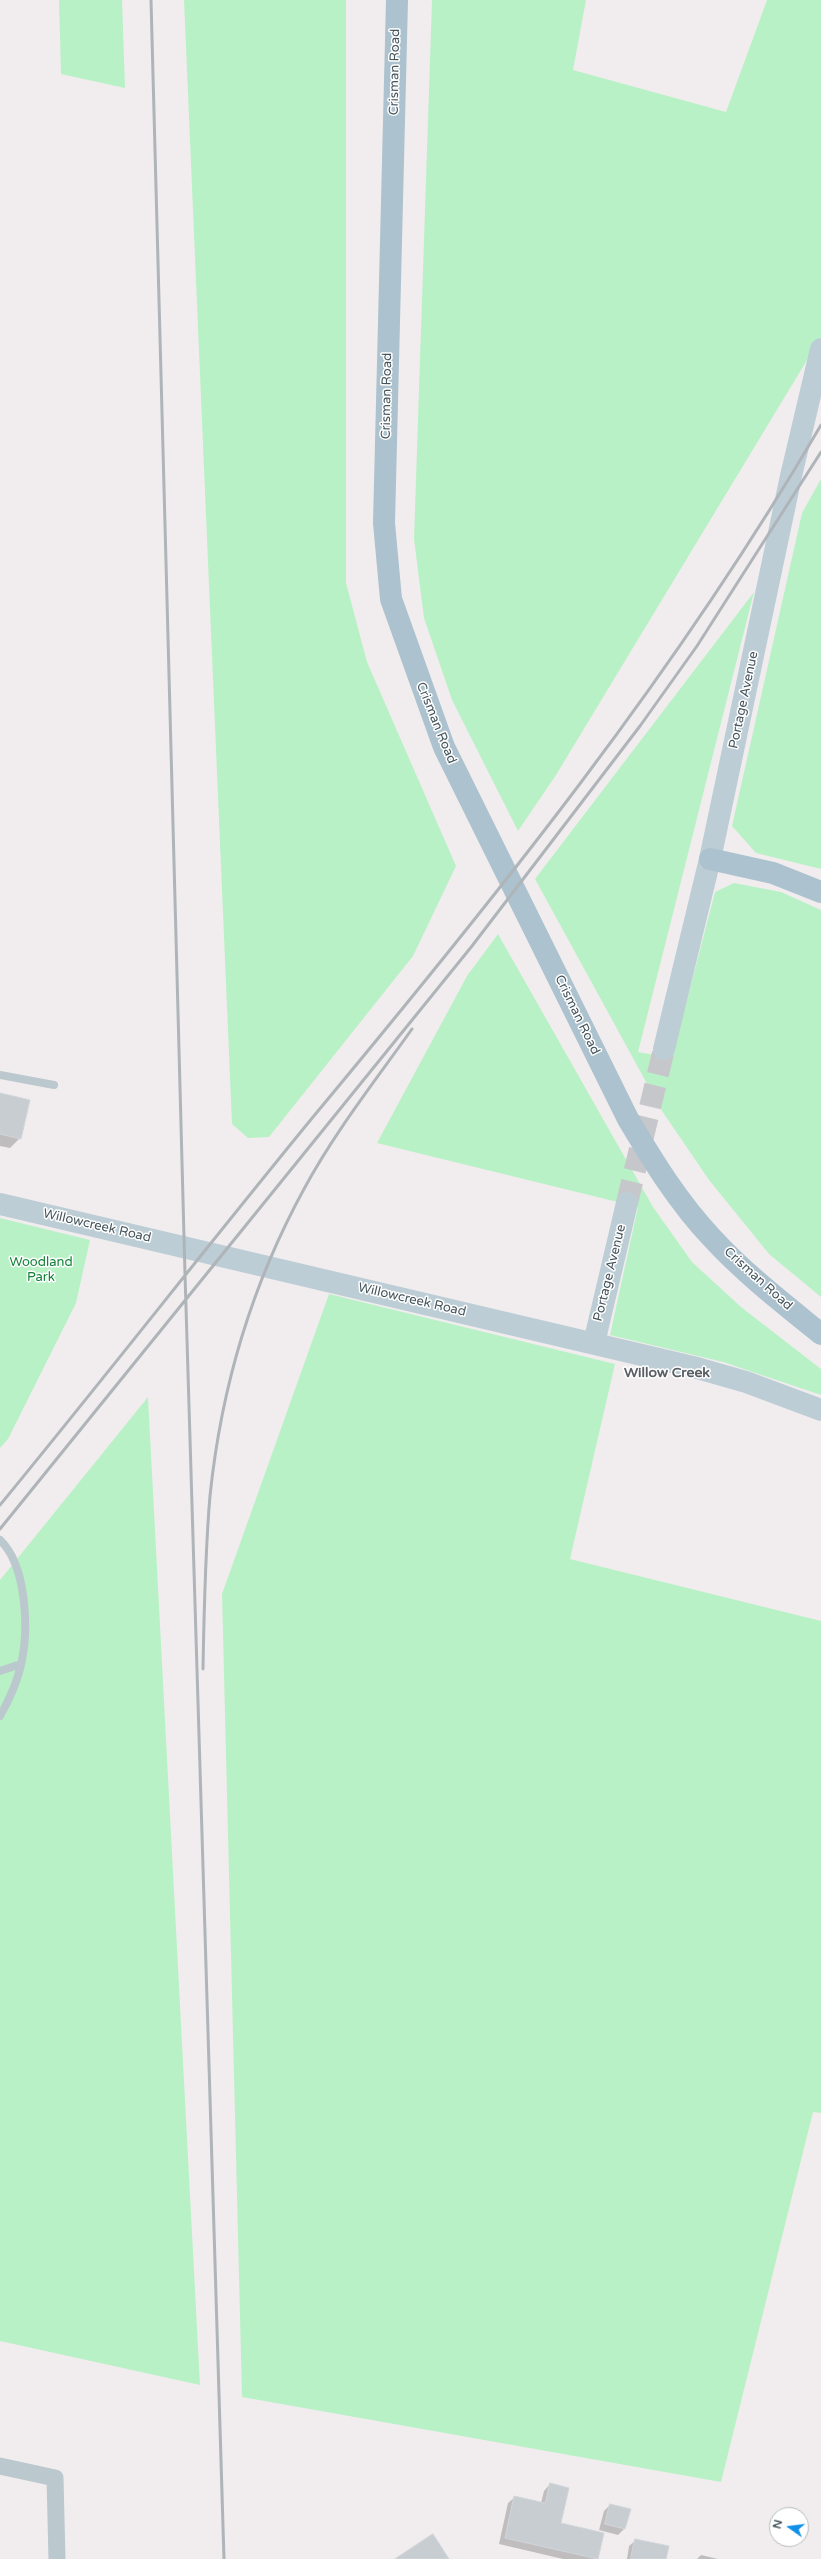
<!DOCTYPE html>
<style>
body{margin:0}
#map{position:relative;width:821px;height:2559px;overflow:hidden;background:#f1edee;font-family:"Varela Round",sans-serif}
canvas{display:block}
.north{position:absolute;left:769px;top:2507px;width:40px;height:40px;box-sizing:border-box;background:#fff;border:1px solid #b5bbbe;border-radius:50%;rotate:284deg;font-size:11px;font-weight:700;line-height:16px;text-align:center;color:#45555c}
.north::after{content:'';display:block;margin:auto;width:14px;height:18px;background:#1090e8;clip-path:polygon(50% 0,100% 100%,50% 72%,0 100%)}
</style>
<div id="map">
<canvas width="821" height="2559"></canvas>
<div class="north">N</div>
</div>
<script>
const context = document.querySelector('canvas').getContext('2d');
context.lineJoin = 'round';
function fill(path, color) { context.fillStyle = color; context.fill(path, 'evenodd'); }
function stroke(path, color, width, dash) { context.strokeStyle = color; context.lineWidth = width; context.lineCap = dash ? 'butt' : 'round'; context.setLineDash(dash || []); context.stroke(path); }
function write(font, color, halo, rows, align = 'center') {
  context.font = font + ' "Varela Round",sans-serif'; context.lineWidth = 3; context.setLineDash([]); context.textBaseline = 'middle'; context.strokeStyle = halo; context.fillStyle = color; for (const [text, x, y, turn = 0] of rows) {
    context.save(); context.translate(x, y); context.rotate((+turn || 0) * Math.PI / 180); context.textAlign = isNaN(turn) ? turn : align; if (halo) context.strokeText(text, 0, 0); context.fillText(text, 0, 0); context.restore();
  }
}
fill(new Path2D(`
 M59,0H122L125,88L61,74Z
 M184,0H346V583L367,662L456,866L413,956L269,1137L248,1138L232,1124Z
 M432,0H586L573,70L726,112L767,0H821V337L556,775L518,831L452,700L424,618L414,539Z
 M821,479V869L756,853L732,826L802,513Z
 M754,592L638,1052L672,1058L715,892L734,883L781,892L821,910V1297L769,1254L709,1180L662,1111L535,879Z
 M498,934L653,1207L692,1262L741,1307L821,1369V1395L723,1362L610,1335L638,1207L377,1143L467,976Z
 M0,1218L90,1240L76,1303L8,1439L0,1448Z
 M329,1294L615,1364L570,1559L821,1621V2113L813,2112L721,2482L242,2397L222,1594Z
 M148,1397L200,2385L0,2341V1580Z`), '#b9f1c6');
fill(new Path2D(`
 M0,1094L20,1138L10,1148L0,1146Z
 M550,2484L559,2524L603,2534L597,2559H563L499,2544L508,2503L515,2497L541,2503L544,2491Z
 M610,2505L624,2529L618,2535L599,2530L604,2511Z
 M636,2540L665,2559H627L629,2546Z
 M701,2555L718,2559H697Z`), '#0003');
const building = new Path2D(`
 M0,1093L30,1100L21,1139L0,1134Z
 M550,2483L569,2488L561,2523L604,2533L598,2559L505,2538L514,2496L545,2503Z
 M610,2504L631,2509L625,2529L605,2524Z
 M433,2534L449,2559H395Z
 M635,2539L669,2546L666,2559H631Z`);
fill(building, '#c7cdd1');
stroke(building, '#d1d5da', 1);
stroke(new Path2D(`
 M627,1203L664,1049`), '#c6c7ca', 22, [22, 11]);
stroke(new Path2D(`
 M0,1075L54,1085
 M0,1540C27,1566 29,1630 21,1665C17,1683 9,1700 0,1716
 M0,1671L21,1664`), '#bbc8ce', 8);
stroke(new Path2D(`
 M0,2466L55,2478L57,2559`), '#bbc8ce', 17);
stroke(new Path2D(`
 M664,1049L710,859L791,476L821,349
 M0,1204L697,1368L746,1382L821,1410
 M594,1343L627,1203`), '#bdcdd6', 22);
stroke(new Path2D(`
 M397,0L384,523L391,599L444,747L628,1119C653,1161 678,1202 712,1238C744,1273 784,1304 821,1334
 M710,859L773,873L821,892`), '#acc2ce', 22);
stroke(new Path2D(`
 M151,0L185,1274L224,2559
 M0,1505C106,1376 208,1245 313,1117C497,896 676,674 821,425
 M0,1529L472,946L640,726L697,646L821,452
 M203,1669C204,1611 205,1553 210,1496C221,1389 252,1284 304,1189C334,1133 375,1081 412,1029`), '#afb4b9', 3);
write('13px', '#45555c', '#fff', [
 ["Crisman Road",395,72,-89],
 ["Crisman Road",387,396,-89],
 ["Portage Avenue",744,700,-78],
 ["Crisman Road",436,723,68],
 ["Crisman Road",577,1015,64],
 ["Willowcreek Road",97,1226,13],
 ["Portage Avenue",610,1273,-76],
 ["Crisman Road",758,1279,42],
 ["Willowcreek Road",412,1300,13]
]);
write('13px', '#128138', '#fff', [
 ["Woodland",41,1263],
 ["Park",41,1278]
]);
write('bold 14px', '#5a5f63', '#fff', [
 ["Willow Creek",667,1373]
]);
</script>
